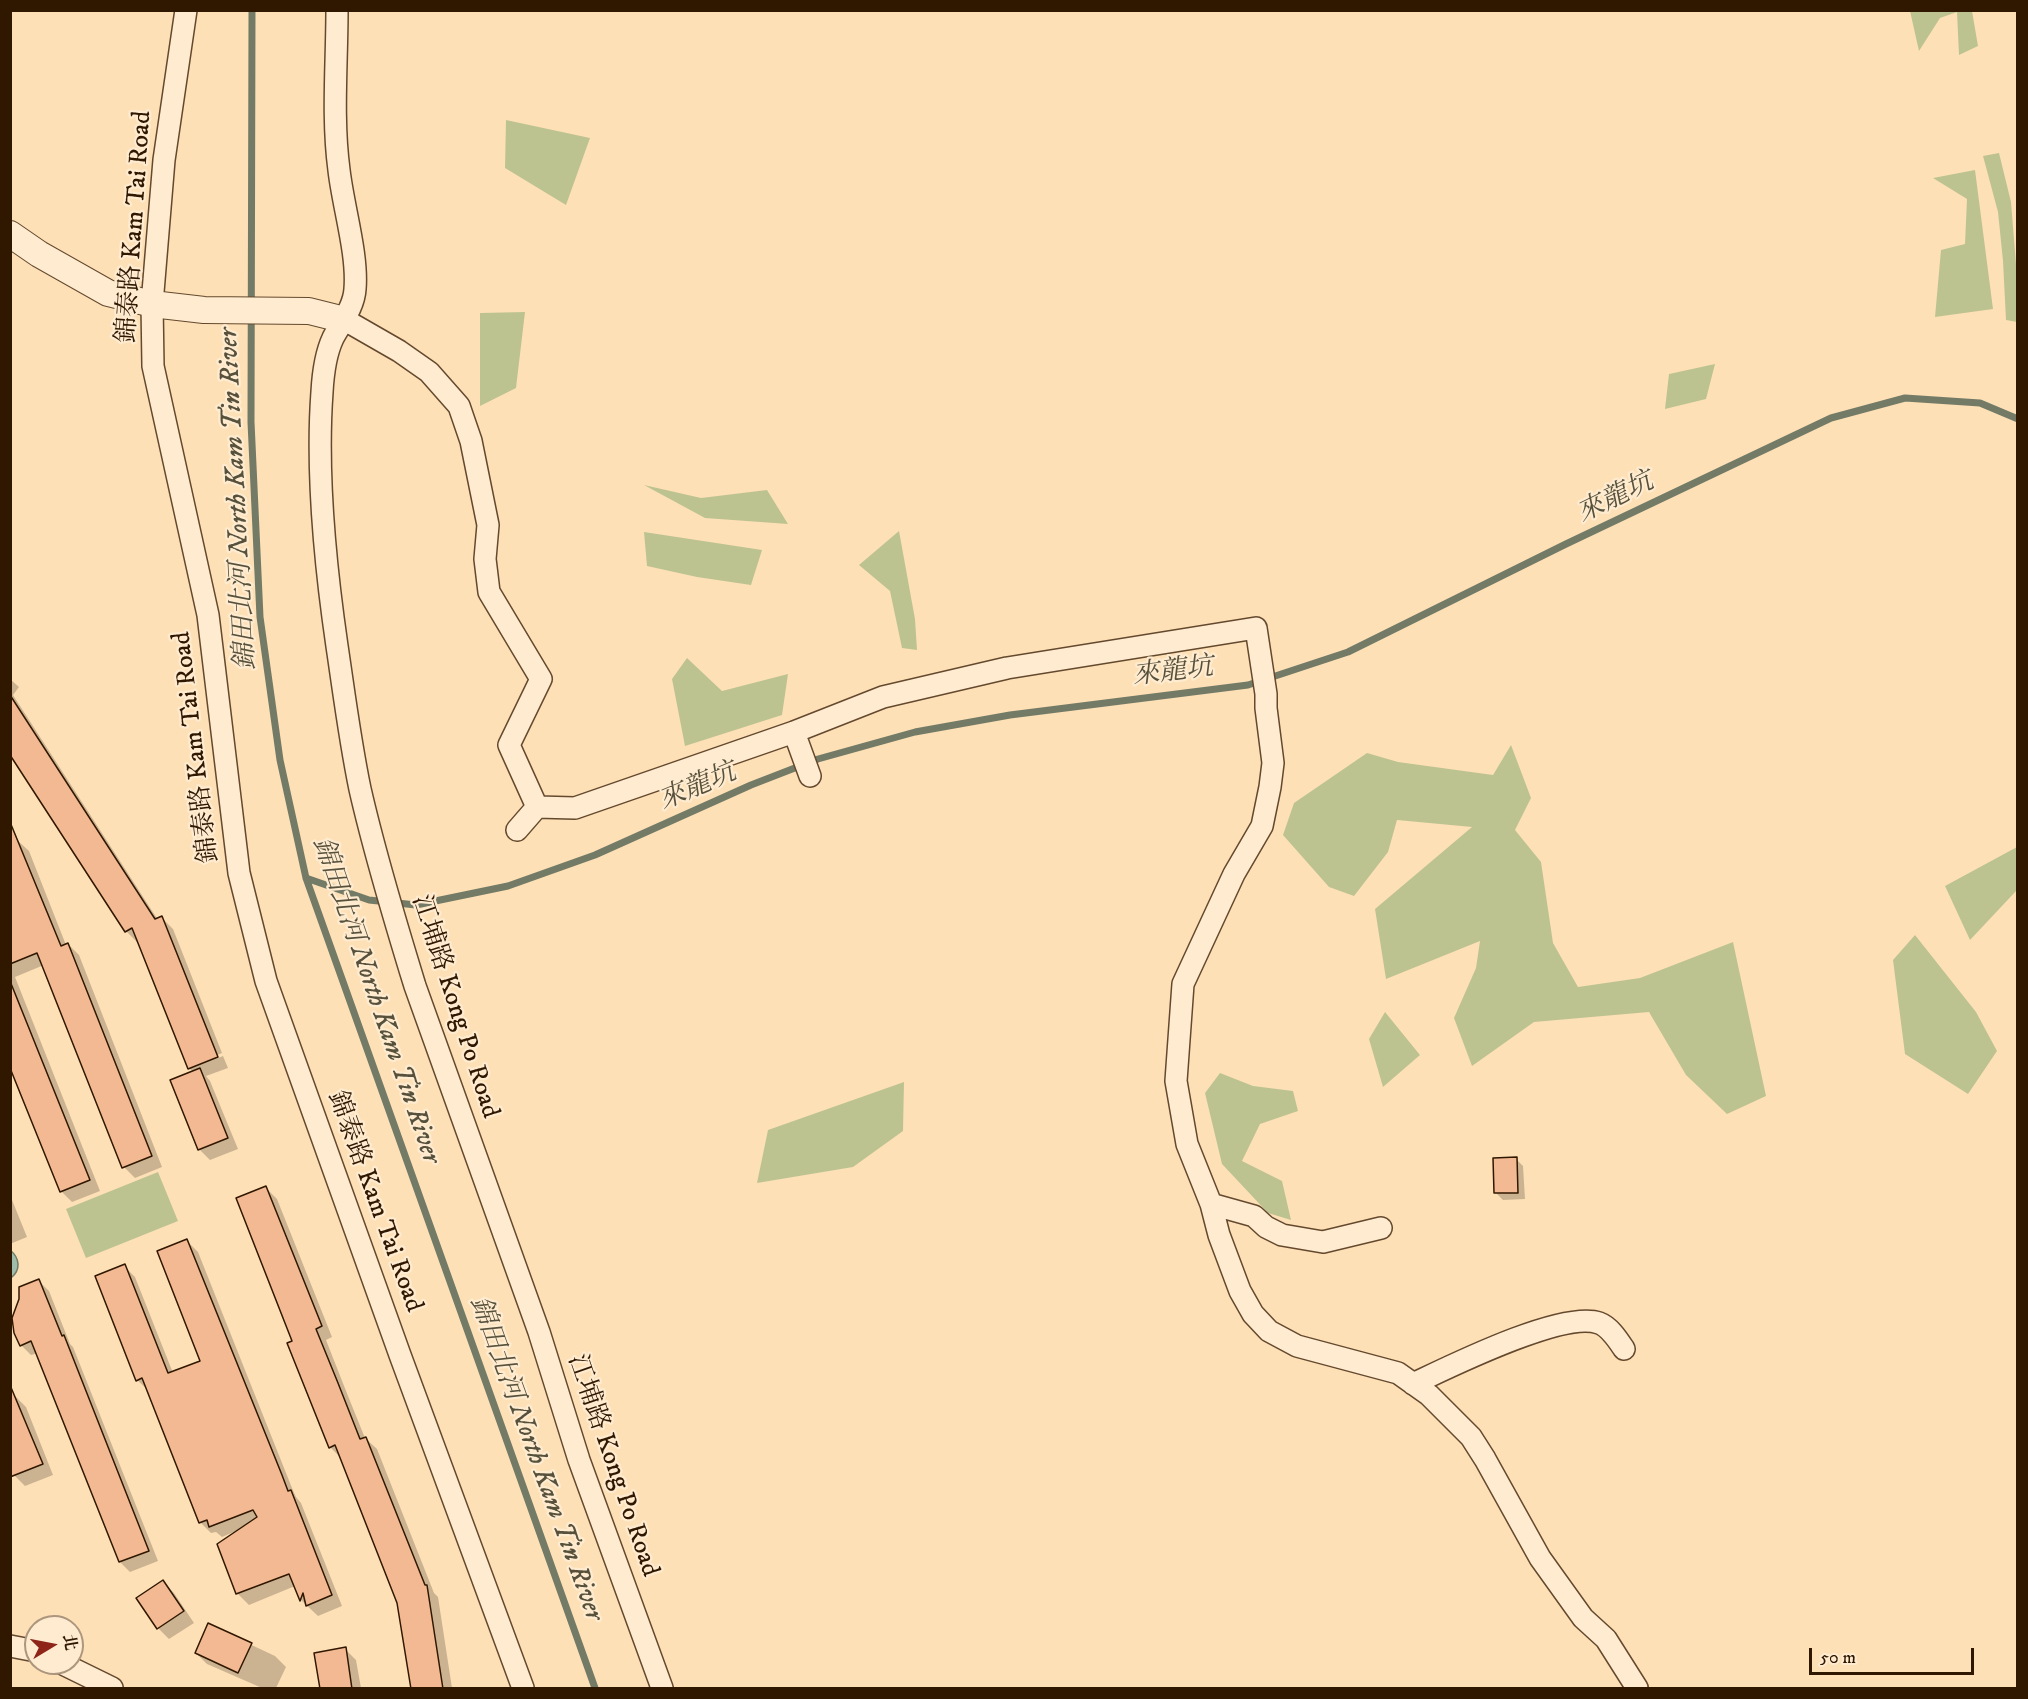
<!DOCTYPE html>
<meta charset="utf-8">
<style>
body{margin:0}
#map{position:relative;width:2028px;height:1699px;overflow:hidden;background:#fee0b6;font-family:"IM FELL DW Pica","Noto Serif TC",serif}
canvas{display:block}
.frame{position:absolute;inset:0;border:12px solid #301700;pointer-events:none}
.north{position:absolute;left:24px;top:1615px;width:60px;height:60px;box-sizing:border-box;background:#feebd0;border:2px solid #ac967d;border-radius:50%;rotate:80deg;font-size:16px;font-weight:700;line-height:24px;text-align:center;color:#301700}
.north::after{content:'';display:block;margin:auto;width:21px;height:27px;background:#8f2418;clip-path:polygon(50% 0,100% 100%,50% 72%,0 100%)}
.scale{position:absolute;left:1809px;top:1648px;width:165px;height:27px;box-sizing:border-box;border:3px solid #301700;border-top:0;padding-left:8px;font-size:18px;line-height:21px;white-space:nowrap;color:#301700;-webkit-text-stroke:4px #feebd0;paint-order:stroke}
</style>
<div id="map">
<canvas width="2028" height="1699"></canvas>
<div class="frame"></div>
<div class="north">北</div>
<div class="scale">50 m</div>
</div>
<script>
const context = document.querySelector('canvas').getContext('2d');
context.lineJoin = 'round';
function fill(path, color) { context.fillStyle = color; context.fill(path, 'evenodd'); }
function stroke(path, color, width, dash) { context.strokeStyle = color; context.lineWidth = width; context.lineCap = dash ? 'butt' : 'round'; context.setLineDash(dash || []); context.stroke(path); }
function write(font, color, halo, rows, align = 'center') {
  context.font = font + ' "IM FELL DW Pica","Noto Serif TC",serif'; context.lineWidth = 4.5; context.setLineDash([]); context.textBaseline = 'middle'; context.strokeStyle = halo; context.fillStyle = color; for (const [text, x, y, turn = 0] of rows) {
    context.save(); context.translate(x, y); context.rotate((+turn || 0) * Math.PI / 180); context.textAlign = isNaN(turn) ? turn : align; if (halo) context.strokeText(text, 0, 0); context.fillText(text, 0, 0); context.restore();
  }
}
fill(new Path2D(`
 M1910,11H1972L1978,46L1959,55L1957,12L1940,18L1919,51Z
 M506,120L590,138L566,205L505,168Z
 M1999,153L2011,202L2018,289L2017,322L2006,320L2003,261L1998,212L1983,156Z
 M1975,170L1993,309L1935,317L1941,250L1965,244L1967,199L1933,178Z
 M525,312L516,388L480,406V313Z
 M1715,364L1706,399L1665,409L1669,374Z
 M644,485L701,498L767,490L788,524L705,518Z
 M899,531L915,619L917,650L902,648L890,591L859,565Z
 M644,532L762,550L751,585L697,577L647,566Z
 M687,658L722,691L788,674L782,715L685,746L672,679Z
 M1511,745L1531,798L1515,830L1541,862L1553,943L1578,987L1640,978L1733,942L1766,1096L1727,1114L1686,1075L1649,1012L1534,1022L1472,1066L1454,1018L1476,968L1480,941L1386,979L1375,909L1472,827L1397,820L1388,852L1354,896L1329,887L1283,835L1294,803L1367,753L1398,762L1493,775Z
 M2017,847V890L1970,940L1945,886Z
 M1915,935L1976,1012L1997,1051L1968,1094L1905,1054L1893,960Z
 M1385,1012L1420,1055L1383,1087L1369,1039Z
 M1220,1073L1253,1086L1293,1091L1298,1111L1260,1124L1242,1161L1282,1181L1291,1220L1268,1213L1222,1164L1205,1093Z
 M904,1082L903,1131L853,1167L757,1183L768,1130Z
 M158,1172L178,1221L86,1258L66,1209Z`), '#bdc390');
const water = new Path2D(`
 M10,1250C20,1258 21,1270 11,1278Z`);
fill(water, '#a0bdab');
stroke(water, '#737b67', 1.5);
fill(new Path2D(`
 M10,679L19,687L13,695L158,920L162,918L173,929L222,1053L192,1065V1068L223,1056L228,1068L206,1076L210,1081L238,1149L210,1160L199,1149L193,1072L189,1068L139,941L137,942L126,931L10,752Z
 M10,830L17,840L29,851L66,945L68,944L79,955L162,1167L135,1178L124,1167L44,965L15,977L100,1191L72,1202L61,1191L10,1064Z
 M1516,1159L1523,1166L1525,1199L1503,1200L1496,1193Z
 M266,1188L277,1199L332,1337L326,1340L348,1396L365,1438L377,1449L434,1593L438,1597L452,1688H412L398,1603L342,1459L330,1447L294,1341Z
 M10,1195L27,1237L10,1244Z
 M187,1241L198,1252L292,1488L296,1497L301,1503L342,1606L318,1616L301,1600L295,1586L249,1605L238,1594L218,1545L236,1531L222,1537L216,1532L211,1533L200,1522L148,1390L137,1380L124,1266L135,1277L173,1373L202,1362Z
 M39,1281L49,1291L70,1344L73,1347L158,1561L130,1572L120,1562L38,1353L31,1355L21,1345Z
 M15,1396L26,1407L53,1475L25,1486L14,1475L10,1397Z
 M163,1582L174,1593L194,1623L169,1639L158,1628Z
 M209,1625L275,1656L286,1667L276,1688H262L207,1664L196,1653Z
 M345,1649L356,1660L361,1688H321Z`), '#0003');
stroke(new Path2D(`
 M252,10L251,422L260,617L280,760L306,878L595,1688
 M306,878L369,900L416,905L508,886L595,855L751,785L818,759L915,732L1010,715L1248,685L1348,652L1566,544L1831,418L1905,398L1980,403L2018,419`), '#737b67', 7);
const building = new Path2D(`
 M10,695L155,919L162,916L218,1057L188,1069L132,928L125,932L10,755Z
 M10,822L61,946L68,943L152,1156L122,1168L37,953L10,964Z
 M10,981L90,1180L60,1192L10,1068Z
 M200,1068L228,1138L198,1150L170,1080Z
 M1517,1157L1518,1193H1494L1493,1158Z
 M266,1186L322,1326L316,1329L338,1383L360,1439L366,1437L425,1585H427L443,1689H411L397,1603L335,1445L329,1448L287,1343L292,1341L236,1198Z
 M187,1239L282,1475L288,1491L291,1490L332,1595L306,1606L303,1593L300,1601L289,1574L236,1594L217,1544L257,1517L253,1510L209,1527L207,1520L199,1523L142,1378L136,1381L95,1276L125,1264L168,1373L200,1361L157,1251Z
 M39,1279L62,1336L64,1335L149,1551L119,1562L31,1341L20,1346L14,1333L12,1318L19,1299V1287Z
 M10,1385L43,1464L10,1477Z
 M163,1580L184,1611L157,1629L136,1598Z
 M208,1623L252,1643L238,1673L195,1653Z
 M346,1647L352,1689H320L314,1653Z`);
fill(building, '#f2b992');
stroke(building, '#301700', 1.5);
const minor = new Path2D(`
 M186,10L164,160L152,304L153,366L208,615L239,873L266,981L400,1355L523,1688
 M337,10C337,63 332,118 339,170C343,206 358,254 355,289C354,307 341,323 333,338C325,355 323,374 322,392C316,474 325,564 337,646C344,693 350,741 360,789C375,855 395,921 415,986L539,1332L579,1460L662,1688
 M345,320L399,351L429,372L459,406L471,441L488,525L485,559L489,592L541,679L509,745L537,807L575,808L794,732L883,697L1007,668L1256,628L1266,694V708L1273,763L1270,787L1262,826L1234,874L1183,984L1176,1081L1187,1144L1211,1204L1219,1235L1240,1291L1253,1314L1269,1331L1297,1346L1398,1373L1429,1395L1471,1437L1485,1459L1540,1558L1583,1618L1606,1639L1637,1688
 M794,732L810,776
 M517,830L537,807
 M1211,1204L1254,1216L1266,1227L1282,1235L1323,1242L1381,1228
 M1413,1384C1449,1367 1563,1310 1599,1323C1610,1327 1618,1340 1624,1349
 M10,1646L36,1651
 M61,1663L112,1688`);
const tertiary = new Path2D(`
 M10,234L39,254L108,293L152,304L204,310L309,311L345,320`);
stroke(minor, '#64492e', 24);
stroke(tertiary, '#64492e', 28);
stroke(minor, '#feebd0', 21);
stroke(tertiary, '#feebd0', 26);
write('26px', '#301700', '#feebd0', [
 ["錦泰路 Kam Tai Road",136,227,-86],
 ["錦泰路 Kam Tai Road",197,747,-97],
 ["江埔路 Kong Po Road",454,1007,72],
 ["錦泰路 Kam Tai Road",374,1202,70],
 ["江埔路 Kong Po Road",612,1466,71]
]);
write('italic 27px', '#57513c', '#feebd0', [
 ["錦田北河 North Kam Tin River",239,499,-93],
 ["來龍坑",1616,499,-26],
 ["來龍坑",1173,673,-7],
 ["來龍坑",698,788,-23],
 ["錦田北河 North Kam Tin River",375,1001,71],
 ["錦田北河 North Kam Tin River",535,1459,70]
]);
</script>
